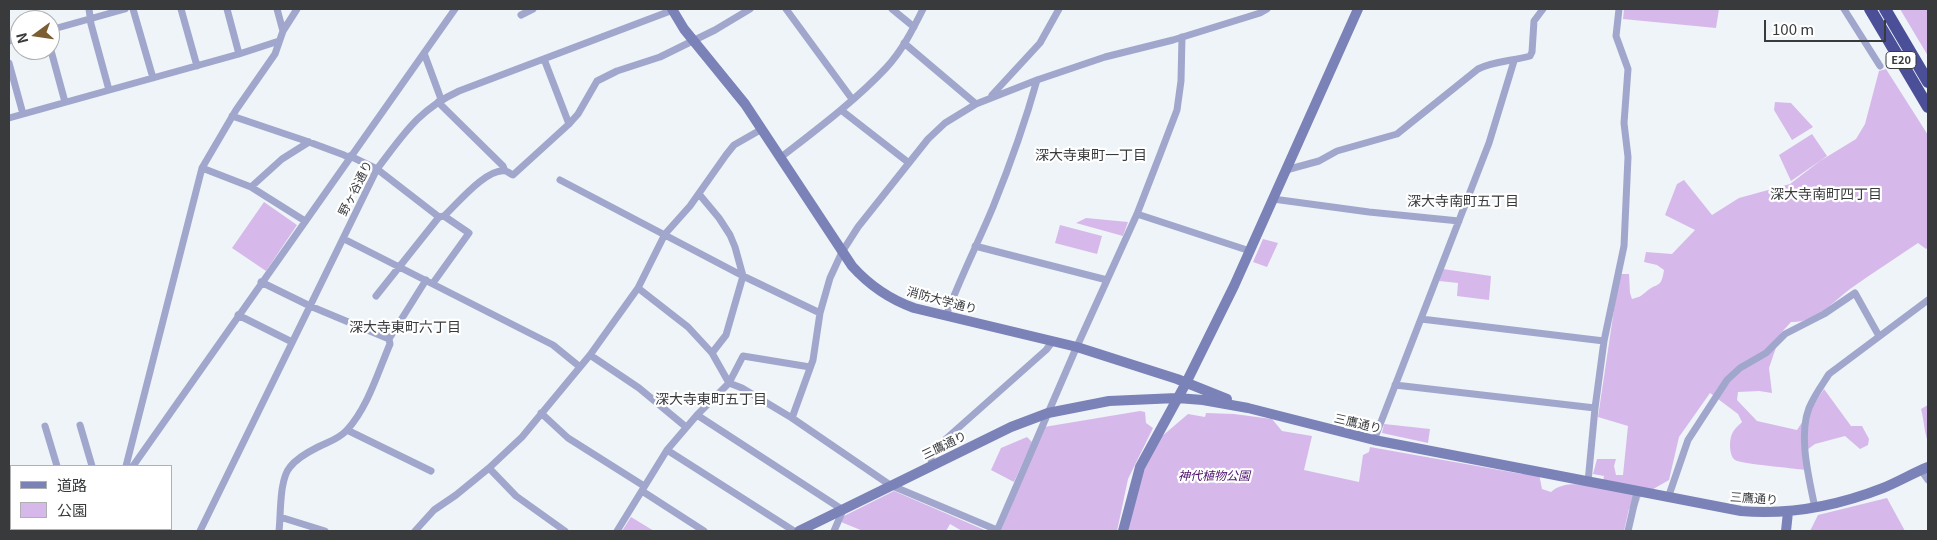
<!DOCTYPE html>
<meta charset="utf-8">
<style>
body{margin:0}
#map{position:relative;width:1937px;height:540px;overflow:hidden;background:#eff4f8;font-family:Georgia,"Noto Sans JP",serif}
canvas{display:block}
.frame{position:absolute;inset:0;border:10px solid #383a3c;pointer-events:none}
.legend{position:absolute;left:10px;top:465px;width:162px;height:65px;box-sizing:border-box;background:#fff;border:1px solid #afb0b1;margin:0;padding:6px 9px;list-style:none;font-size:15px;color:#383a3c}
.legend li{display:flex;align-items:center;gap:10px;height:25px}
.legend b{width:25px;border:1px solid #afb0b1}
.north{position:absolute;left:10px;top:10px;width:50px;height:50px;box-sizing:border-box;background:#fff;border:1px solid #afb0b1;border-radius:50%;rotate:256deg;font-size:14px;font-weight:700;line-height:20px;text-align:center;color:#383a3c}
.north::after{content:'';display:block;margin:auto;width:18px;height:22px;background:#7d5e33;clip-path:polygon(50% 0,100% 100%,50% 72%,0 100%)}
.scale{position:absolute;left:1764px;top:20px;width:122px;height:22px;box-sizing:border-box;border:2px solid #383a3c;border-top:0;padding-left:6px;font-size:15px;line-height:18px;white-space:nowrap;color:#383a3c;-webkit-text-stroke:4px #fff;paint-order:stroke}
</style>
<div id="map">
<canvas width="1937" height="540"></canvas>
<div class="frame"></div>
<ul class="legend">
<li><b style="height:6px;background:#7b82b7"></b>道路</li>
<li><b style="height:14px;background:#d6b9ea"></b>公園</li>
</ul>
<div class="north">N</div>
<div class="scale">100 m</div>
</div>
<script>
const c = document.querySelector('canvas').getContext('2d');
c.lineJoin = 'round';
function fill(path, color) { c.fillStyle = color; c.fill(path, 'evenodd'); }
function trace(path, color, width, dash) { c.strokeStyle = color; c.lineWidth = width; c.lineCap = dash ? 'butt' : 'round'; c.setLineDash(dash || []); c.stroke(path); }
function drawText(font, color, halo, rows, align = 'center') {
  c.font = font + ' Georgia,"Noto Sans JP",serif'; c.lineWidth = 4.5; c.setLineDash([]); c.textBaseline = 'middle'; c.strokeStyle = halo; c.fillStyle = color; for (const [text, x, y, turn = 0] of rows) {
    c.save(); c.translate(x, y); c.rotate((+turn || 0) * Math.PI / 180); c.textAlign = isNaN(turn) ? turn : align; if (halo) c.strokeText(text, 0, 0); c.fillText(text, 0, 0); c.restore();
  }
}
const green = new Path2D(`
 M1624,9h95l-3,19 -93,-9z
 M1900,9h28v47z
 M1886,69l42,66v112l-2,2 -8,-6c-22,15 -46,30 -68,46 -17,13 -35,34 -59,33l-10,11 -12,35 3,25 -13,-2 -21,1 -1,8 20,21 40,9 27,-41 27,37h11l7,13 -1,6 -8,4 -15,-13 -30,8 -11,8 1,18c-12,-2 -64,-6 -70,-10 -6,-4 -6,-20 -3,-26 2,-5 7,-9 10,-12l-4,-8 -28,-21 -31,44 -10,43 -28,16 -4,11 -8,2 -5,22h-497l18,-65 16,-29 27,-23 17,3 1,-4 28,1 38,5 10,12 30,5 -8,34 55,12 4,-27 6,-3 1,-5 152,27 5,-2 12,2 3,15 9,3c12,-12 36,-7 51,-5l2,-11 -11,-2 4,-15h19l-2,7 2,9h7l5,-49 -30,-9 18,-121 5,-22h8l1,19 2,6c8,-2 9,-3 15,-8 11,-9 14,-2 17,-21l-7,-5 -13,-3 2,-10 26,2 23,-24 -30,-15 12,-31 7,-4 28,35 27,-17 51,-14 30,-23 36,-22 9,-15 14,-53z
 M1775,102l16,1 22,24 -21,13 -18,-30z
 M1812,134l15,22 -36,25 -12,-26z
 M264,202l33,23 -31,46 -34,-23z
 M1086,218l42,4 -5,14 -47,-13z
 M1060,225l42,11 -5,18 -42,-11z
 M1263,239l15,4 -11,24 -14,-5z
 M1443,269l48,7 -2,24 -32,-4 1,-13 -19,-2z
 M1928,405v37c-4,-11 -4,-22 -7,-33z
 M1140,411l5,1 1,11 7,5 -25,51 -11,52h-116l43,-104z
 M1384,424l46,5 -2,14 -46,-10z
 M1027,437l5,5 -18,40 -23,-12 10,-22z
 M894,491l93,40h-25l-12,-7 -4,7h-83l-22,-9 3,-6z
 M1887,498l18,33h-95l8,-16z
 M631,517l23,14h-32z`);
const street = new Path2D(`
 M89,9l2,15 18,66
 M133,9l20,69
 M181,9l16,57
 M227,9l12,45
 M277,9l6,22
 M786,9l66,90
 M892,9l22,18
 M1844,9l36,57
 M521,15l12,-6
 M50,30l75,-21
 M9,41l11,-3
 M904,43l72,61
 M50,47l15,55
 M424,53l17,46
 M544,59l25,65
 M9,63l14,51
 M992,95l48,-52 19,-34
 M438,102l65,64 2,5
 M841,110l68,53
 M232,116l77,26 35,13 5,3
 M9,118l230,-64 40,-13
 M350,156l27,13 62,48
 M780,158c36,-28 75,-57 106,-90 16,-17 27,-39 37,-59
 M202,168l49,19 54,34
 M1286,170l33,-9 18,-10 60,-17 81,-65c16,-8 35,-8 52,-13l2,-4 2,-31 9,-12
 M560,180l183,96 77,37
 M251,187l31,-28 27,-17
 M699,194l20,24 11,17 5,12 8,29 -17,59 -14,18
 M1273,199l96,13 90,9
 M1137,214l113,37
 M344,239l209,106 27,22
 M975,246l132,34
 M261,282l49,24 79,33
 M433,283l36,-50 -25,-17
 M638,288l50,39 24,26 17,30 13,5 50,30 98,67 107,45
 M376,296l63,-79 5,-1c13,-12 43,-49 62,-45 1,0 6,4 7,4l56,-51 9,-10 19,-33 20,-10 43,-14 55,-27 35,-21
 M238,315l54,27
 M946,316c14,-38 32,-73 47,-109 17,-42 32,-84 44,-127
 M1421,319l183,22
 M590,355l49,33 47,39
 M1395,385l200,23
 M541,413l27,25 76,48
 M697,415l146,95 -9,21
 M792,418l21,-58 7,-47 10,-35 12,-26 16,-25 70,-88 17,-16 31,-19 61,-24 68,-23 68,-17 87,-27 7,-4
 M80,425l12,41
 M45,426l12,40
 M347,430l84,41
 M1374,440l115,-297 25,-82
 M667,450l127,81
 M932,465l-2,-12 116,-103 7,-9
 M126,466l76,-298 34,-58 39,-56 8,-23 14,-22
 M133,466l322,-457
 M489,468l27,28 49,35
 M1921,470l7,10
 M1588,482l7,-74 9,-67 20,-95 4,-89 -4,-34 4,-54 -12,-33 3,-27
 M642,491l62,40
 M1668,498l20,-58 39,-60 13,-12 26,-15 19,-19 39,-20 31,-21 24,43
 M1815,508c-6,-30 -17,-72 -6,-100 5,-12 13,-23 20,-34l99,-74
 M280,517l45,14
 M74,529l1,2
 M156,529l5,2
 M85,531l2,-2
 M147,531l1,-2
 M200,531l177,-362c27,-35 41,-59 82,-78l214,-81
 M279,531c2,-17 0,-51 11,-64 7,-9 18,-15 28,-20 10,-5 21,-8 29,-17 21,-23 31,-58 43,-86l-1,-5 37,-59
 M415,531l19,-21 22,-15 33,-27 33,-31 68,-82 48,-67 27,-54 25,-28 36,-51 8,-10 28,-16
 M617,531l50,-81 30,-35 32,-32 14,-27 67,11
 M997,531l77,-178 63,-139 24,-62 16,-42 4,-29 1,-44
 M1628,531l9,-39`);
const secondary = new Path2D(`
 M672,9l12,20 61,75 107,162c17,19 37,33 62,42l163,39 100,32 50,20
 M799,531l212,-104 37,-14 61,-12 68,-3 26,2 45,8 126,32 367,71c48,4 96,-5 142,-23 15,-6 30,-15 45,-21
 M1123,531l17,-64 46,-84 48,-97 124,-277
 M1786,531l2,-19`);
const highway = new Path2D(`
 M1870,9l58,98
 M1885,9l43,73`);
const shields = [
 [1901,60,30]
];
const shieldNames = [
 ["E20",1901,60]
];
const streetNames = [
 ["野ヶ谷通り",355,188,-63],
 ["消防大学通り",942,300,15],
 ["三鷹通り",1358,423,13],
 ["三鷹通り",944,445,-26],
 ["三鷹通り",1754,498,4]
];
const parkNames = [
 ["神代植物公園",1214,475]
];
const neighbourhoodNames = [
 ["深大寺東町一丁目",1091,155],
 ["深大寺南町四丁目",1826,194],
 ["深大寺南町五丁目",1463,201],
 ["深大寺東町六丁目",405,327],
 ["深大寺東町五丁目",711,399]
];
fill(green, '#d6b9ea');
trace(street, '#a1a7cc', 7);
trace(secondary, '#7b82b7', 10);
trace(highway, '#4a4f98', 12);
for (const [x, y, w] of shields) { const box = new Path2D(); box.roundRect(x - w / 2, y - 8.5, w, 17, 4); c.fillStyle = '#fff'; c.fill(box); trace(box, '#383a3c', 1); }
drawText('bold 11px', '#383a3c', null, shieldNames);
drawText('12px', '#383a3c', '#fff', streetNames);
drawText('italic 12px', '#4e116c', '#fff', parkNames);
drawText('14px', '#383a3c', '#fff', neighbourhoodNames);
</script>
